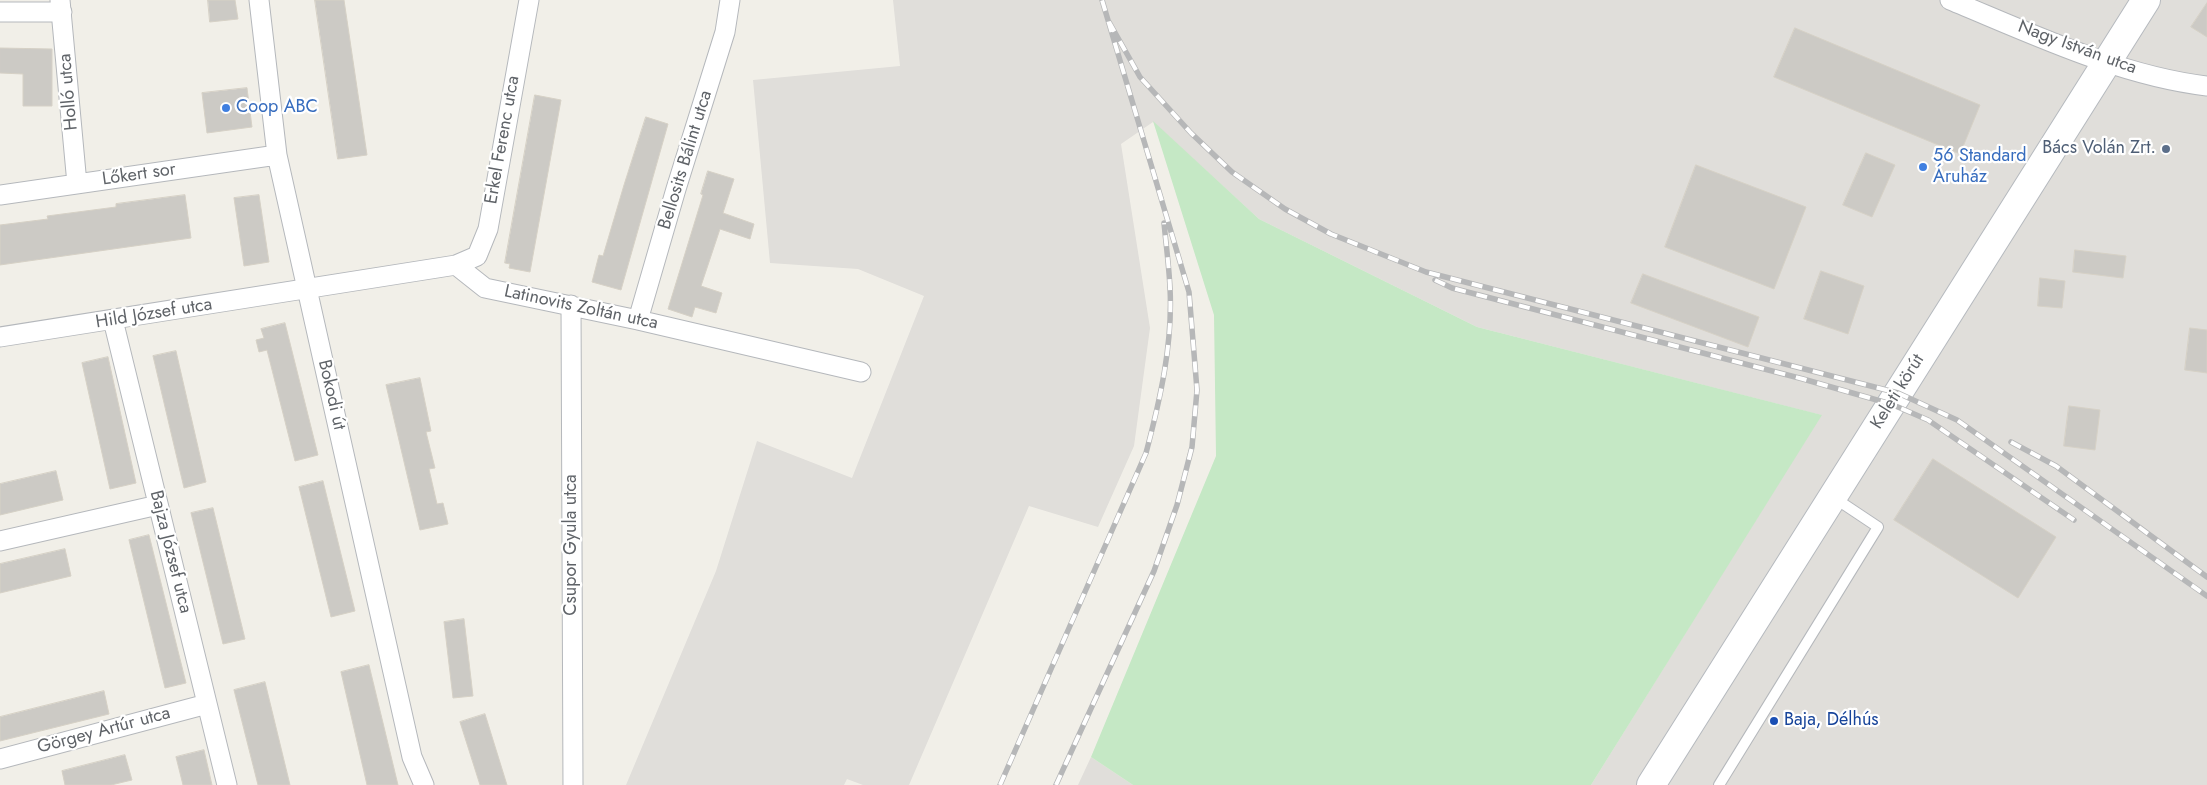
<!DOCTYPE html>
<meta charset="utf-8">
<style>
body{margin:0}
canvas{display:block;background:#f1efe8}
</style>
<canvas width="2207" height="785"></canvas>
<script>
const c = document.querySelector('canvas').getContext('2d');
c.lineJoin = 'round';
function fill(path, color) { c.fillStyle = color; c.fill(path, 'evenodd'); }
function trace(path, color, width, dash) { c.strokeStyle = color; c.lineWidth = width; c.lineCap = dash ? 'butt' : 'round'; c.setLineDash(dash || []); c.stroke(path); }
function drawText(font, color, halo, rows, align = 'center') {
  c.font = font + ' Jost,sans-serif'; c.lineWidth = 4.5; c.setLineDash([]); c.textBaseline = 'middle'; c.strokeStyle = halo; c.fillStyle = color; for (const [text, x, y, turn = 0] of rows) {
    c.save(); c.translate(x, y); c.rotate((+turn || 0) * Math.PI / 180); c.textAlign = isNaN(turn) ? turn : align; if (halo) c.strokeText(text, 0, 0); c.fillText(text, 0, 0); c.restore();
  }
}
const industrial = new Path2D(`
 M893,0h1314v785h-616l230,-370 -344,-88 -218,-108 -106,-97 -32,22 29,184 -16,118 -36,81 -69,-21 -120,279h-46l-16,-6 -3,6h-218l90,-214 41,-130 95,37 72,-182 -66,-27 -88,-6 -17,-183 147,-14z
 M1091,757l42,28h-55z`);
const green = new Path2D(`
 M1153,121l106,98 218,108 345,88 -231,370h-458l-42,-28 125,-301 -2,-141z`);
const building = new Path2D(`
 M208,0h27l3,19 -28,3z
 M315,0h29l23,155 -29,4z
 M2207,3v34l-16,-10z
 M1795,28l185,77 -20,49 -186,-77z
 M0,48l52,1v57h-29v-32l-23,-1z
 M247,88l5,39 -45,6 -5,-40z
 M535,95l26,5 -31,172 -21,-4 1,-4 -5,-1z
 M646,117l22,7 -47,166 -29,-8 7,-27 4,1 21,-71z
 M1866,153l29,12 -23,52 -29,-12z
 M1696,165l110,42 -32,82 -109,-42z
 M708,171l26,8 -11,34 31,11 -4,15 -30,-10 -19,57 21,7 -6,20 -21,-6 -3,10 -24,-8 35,-114 -2,-1z
 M185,195l6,43 -191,27v-40l48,-6 -1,-3 69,-9v-3z
 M259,195l10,67 -25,4 -10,-68z
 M2075,250l51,6 -3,22 -50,-6z
 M1821,271l43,15 -16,48 -44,-15z
 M1643,274l116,43 -11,30 -117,-44z
 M2040,278l25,3 -3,27 -24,-2z
 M285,323l33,132 -23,6 -28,-111 -8,2 -3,-12 8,-2 -3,-9z
 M2190,328l17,2v43l-22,-3z
 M176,351l30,131 -22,6 -31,-132z
 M108,357l28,126 -26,6 -28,-126z
 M420,378l11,53 -5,1 9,36 -6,1 8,35 6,-1 5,21 -28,6 -34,-145z
 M2069,406l31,4 -5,40 -31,-4z
 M1933,459l123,78 -38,61 -124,-78z
 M56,471l7,29 -63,15v-31z
 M323,481l32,130 -24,6 -32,-130z
 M213,508l32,131 -22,5 -32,-131z
 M149,535l37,148 -21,5 -36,-148z
 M65,549l6,27 -71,17v-29z
 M464,619l9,77 -20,2 -9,-76z
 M369,665l29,120h-31l-26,-113z
 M265,682l25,103h-32l-24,-95z
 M104,691l5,23 -109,27v-24z
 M485,714l22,71h-27l-20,-63z
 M204,750l8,35h-29l-7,-28z
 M125,755l7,25 -21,5h-46l-3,-14z`);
const lane = new Path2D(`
 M1719,785l159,-258 -45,-30`);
const street = new Path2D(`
 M60,0l17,184
 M259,0l18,155 135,602 12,28
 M1950,0c80,33 170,76 257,86
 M0,12h62
 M0,195l277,-40
 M456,265l21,-9 11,-27 41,-229
 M571,305l2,480
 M113,320l114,465
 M638,320l38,-131 49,-157 5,-32
 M0,337l456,-72 29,23 153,32 223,52
 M0,541l158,-36
 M0,759l207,-55`);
const secondary = new Path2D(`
 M1651,785l495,-785`);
const rail = new Path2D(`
 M1109,22l31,55 51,56 41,39 53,37 46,25 95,38 472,121 59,27 250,176
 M1435,280l17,8 351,91 88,25 37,16 146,100
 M2011,442l45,24 151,111
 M1000,785l146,-332c14,-53 27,-109 24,-165 -1,-22 -4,-44 -6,-65
 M1056,785l98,-214 23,-66 15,-58 5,-57 -8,-98 -87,-292`);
const markers = [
 [226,108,5,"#3f7fe0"],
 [2166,149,5,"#5c6f8a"],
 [1923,167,5,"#3f7fe0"],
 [1774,721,5,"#1a4fb4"]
];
const streetNames = [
 ["Nagy István utca",2077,48,20],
 ["Holló utca",69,92,-95],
 ["Erkel Ferenc utca",503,140,-80],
 ["Bellosits Bálint utca",686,160,-73],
 ["Lőkert sor",139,175,-8],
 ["Latinovits Zoltán utca",581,308,12],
 ["Hild József utca",154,314,-9],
 ["Keleti körút",1898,392,-58],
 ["Bokodi út",331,395,77],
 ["Csupor Gyula utca",572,545,-90],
 ["Bajza József utca",170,552,76],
 ["Görgey Artúr utca",104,731,-15]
];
const shopNames = [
 ["Coop ABC",236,108],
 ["56 Standard",1933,157],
 ["Áruház",1933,178]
];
const serviceNames = [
 ["Bács Volán Zrt.",2156,149]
];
const transitNames = [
 ["Baja, Délhús",1784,721]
];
fill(industrial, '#e0deda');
fill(green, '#c5e8c5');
fill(building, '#cccac5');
trace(building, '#d6d1c6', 1);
trace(lane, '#b5b8bc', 12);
trace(street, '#b5b8bc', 21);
trace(secondary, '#b6babf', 30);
trace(lane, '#fff', 10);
trace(street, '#fff', 19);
trace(secondary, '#fff', 28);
trace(rail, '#b6b7b8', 5.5);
trace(rail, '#fff', 4, [11]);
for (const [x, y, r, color] of markers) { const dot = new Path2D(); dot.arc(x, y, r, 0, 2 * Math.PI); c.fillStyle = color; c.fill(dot); trace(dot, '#fff', 2); }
drawText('18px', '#5f6368', '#fff', streetNames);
drawText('18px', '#366cbe', '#fff', shopNames, 'left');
drawText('18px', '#4e5e75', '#fff', serviceNames, 'right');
drawText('18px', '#164399', '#fff', transitNames, 'left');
</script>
